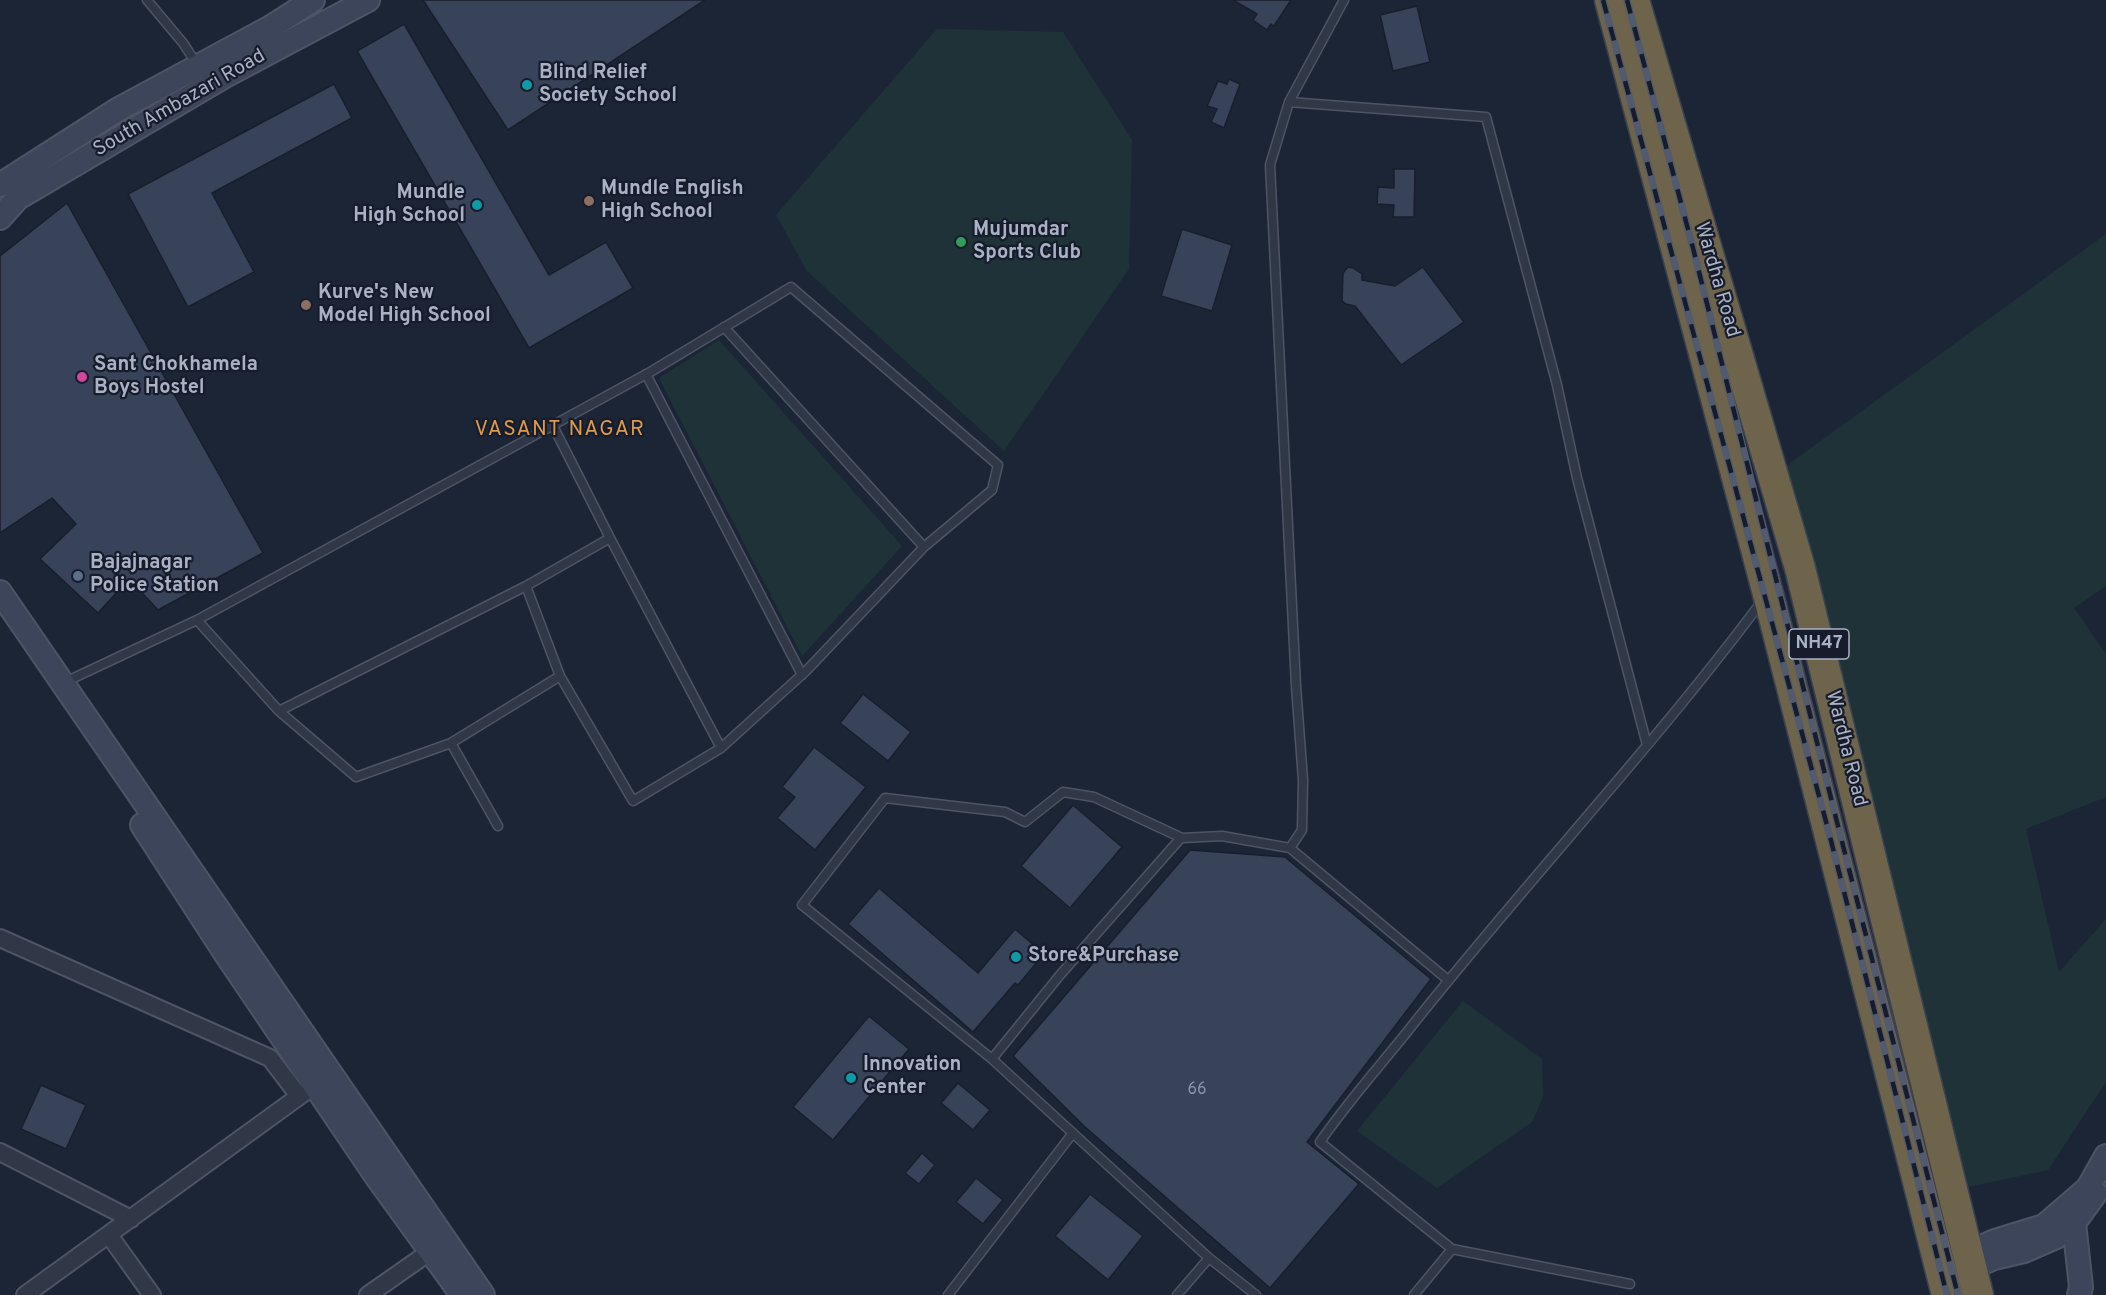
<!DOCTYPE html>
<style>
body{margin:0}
canvas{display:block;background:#1c2536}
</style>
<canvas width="2106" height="1295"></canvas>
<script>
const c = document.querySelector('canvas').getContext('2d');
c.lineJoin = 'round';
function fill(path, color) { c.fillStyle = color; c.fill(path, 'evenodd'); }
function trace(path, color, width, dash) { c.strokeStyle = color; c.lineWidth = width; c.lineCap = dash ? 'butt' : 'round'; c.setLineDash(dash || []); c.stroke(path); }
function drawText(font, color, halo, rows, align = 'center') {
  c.font = font + ' Overpass,sans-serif'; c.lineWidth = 4.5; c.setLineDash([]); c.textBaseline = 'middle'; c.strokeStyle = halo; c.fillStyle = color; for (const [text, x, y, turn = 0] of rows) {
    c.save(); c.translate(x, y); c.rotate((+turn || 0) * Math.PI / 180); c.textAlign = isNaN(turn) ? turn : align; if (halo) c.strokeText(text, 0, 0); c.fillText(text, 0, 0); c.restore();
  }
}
const green = new Path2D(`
 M937,29l126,3 69,108 -3,129 -125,182 -197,-180 -31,-56z
 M2106,234v352l-32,22 32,46v143l-80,32 33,143 47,-53v163l-58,88 -84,18 -178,-722z
 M719,340l183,206 -100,110 -143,-278z
 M1463,1001l79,58 1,38 -11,25 -95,66 -80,-57z`);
const building = new Path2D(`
 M423,0h282l-197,130z
 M1233,0h58l-17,26 -3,-2 -4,6 -14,-10 4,-6z
 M1417,6l13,56 -37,9 -13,-56z
 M404,24l145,251 57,-33 27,46 -104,60 -172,-297z
 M1229,79l11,5 -16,44 -13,-6 6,-13 -10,-3 11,-25 9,3z
 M334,84l18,34 -140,75 42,79 -66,35 -60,-113z
 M1394,169h21l-1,48h-21l1,-12 -17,-1 1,-17 16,1z
 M67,203l196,350 -105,57 -29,-31 -31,34 -58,-54 36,-35 -24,-26 -52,35v-277z
 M1182,229l50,16 -20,66 -51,-15z
 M1348,267l5,1 9,6v6l33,6 28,-19 41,55 -63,43 -46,-59 -9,-2 -4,-3 1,-28z
 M863,694l48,38 -23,29 -48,-38z
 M814,747l52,40 -51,63 -38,-32 18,-21 -13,-10z
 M1073,805l49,42 -52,61 -49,-42z
 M1190,850l95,7 146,122 -124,163 52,42 -89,104 -185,-161 -72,-71z
 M879,888l99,85 37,-44 29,25 -26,31 -3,-2 -42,49 -125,-108z
 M869,1016l40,33 -76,91 -40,-33z
 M958,1083l32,27 -17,20 -32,-27z
 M41,1085l45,20 -20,44 -45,-20z
 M922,1153l13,12 -16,19 -14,-11z
 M976,1178l27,22 -20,24 -27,-22z
 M1090,1194l53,42 -35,44 -53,-44z`);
const lane = new Path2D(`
 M147,0l36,43 15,23
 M1289,102l55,-102
 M724,327l200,220
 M646,374l156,301
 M552,424l58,114
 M526,586l84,-48 111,210
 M197,620l455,-249 139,-84 207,178 -6,25 -68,57 -118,124 -85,77 -88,53 -73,-125 -109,67
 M63,683l134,-63 82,91 77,66 95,-34 47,83
 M279,711l247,-125 34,90
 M1290,848l158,132
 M992,1059l-190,-154 83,-107 120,14 20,10 38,-30 31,5 88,41
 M1452,1249l178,35
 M948,1295l125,-162
 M1177,1295l32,-37
 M1256,1295l-47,-37 -217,-199 68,-84 119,-135 3,-2 40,-2 68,12 12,-18 1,-50 -7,-94 -26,-521 19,-63 197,15 71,268 20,93 70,267
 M1414,1295l38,-46 -132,-107c26,-38 58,-74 87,-110 115,-146 244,-282 355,-431`);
const street = new Path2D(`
 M0,938l270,120 29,38
 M0,1152l131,67
 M109,1235l43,60
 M25,1295l298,-216
 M368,1295l70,-49`);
const secondary = new Path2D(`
 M0,185l117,-75 154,-83 42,-27
 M0,218l18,-20 207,-122 143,-76
 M0,592l483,703
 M142,825l85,131 151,223 84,116
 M2074,1223l7,64 -2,8
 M1955,1258l40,-17 49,-15 44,-38 18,-32
 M1972,1268l22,-10 30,-7 32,-14 18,-14 22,-30`);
const highway = new Path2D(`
 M1610,0l158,594 179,701
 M1634,0l166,568 178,727`);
const rail = new Path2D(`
 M1603,0l225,829 119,466
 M1627,0l66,248 145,578 120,469`);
const markers = [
 [527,85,6,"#0f9aa8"],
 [589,201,6,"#8d6e63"],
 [477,205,6,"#0f9aa8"],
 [961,242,6,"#2e9e5b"],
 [306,305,6,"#8d6e63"],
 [82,377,6,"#d1479c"],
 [78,576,6,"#5c6f8a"],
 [1016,957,6,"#0f9aa8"],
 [851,1078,6,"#0f9aa8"]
];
const numberNames = [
 ["66",1197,1091]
];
const shields = [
 [1819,644,60]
];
const shieldNames = [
 ["NH47",1819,644]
];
const poiNames = [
 ["Blind Relief",539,74],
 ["Society School",539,97],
 ["Mundle English",601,190],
 ["High School",601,213],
 ["Mundle",465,194,"right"],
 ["High School",465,217,"right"],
 ["Mujumdar",973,231],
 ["Sports Club",973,254],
 ["Kurve's New",318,294],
 ["Model High School",318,317],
 ["Sant Chokhamela",94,366],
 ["Boys Hostel",94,389],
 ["Bajajnagar",90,564],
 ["Police Station",90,587],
 ["Store&Purchase",1028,957],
 ["Innovation",863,1066],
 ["Center",863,1089]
];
const streetNames = [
 ["South Ambazari Road",180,104,-30],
 ["Wardha Road",1716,280,74],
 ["Wardha Road",1845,749,76]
];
const neighbourhoodNames = [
 ["VASANT NAGAR",560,431]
];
fill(green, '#1e3237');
fill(building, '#384258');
trace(building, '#181e2d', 1.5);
trace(lane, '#4d5465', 11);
trace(street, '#4d5465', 20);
trace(secondary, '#4d5465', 26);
trace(highway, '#3b4151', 33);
trace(lane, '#303747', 8);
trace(street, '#303747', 16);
trace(secondary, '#3d455a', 22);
trace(highway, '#6e644c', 30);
trace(rail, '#515a6f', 7);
trace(rail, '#161c2b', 4.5, [14]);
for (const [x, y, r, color] of markers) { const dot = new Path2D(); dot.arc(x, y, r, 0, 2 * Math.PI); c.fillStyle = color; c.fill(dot); trace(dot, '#161c2b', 2); }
drawText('16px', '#8d95aa', null, numberNames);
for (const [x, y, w] of shields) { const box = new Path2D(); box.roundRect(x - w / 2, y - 15, w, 30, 4.5); c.fillStyle = '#161c2b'; c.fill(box); trace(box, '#a9b1c5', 1.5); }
drawText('bold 18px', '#a9b1c5', null, shieldNames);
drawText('bold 20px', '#a9b1c5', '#161c2b', poiNames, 'left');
drawText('20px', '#a9b1c5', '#161c2b', streetNames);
c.letterSpacing = '1.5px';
drawText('21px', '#dd9a4c', '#161c2b', neighbourhoodNames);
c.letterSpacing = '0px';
</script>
